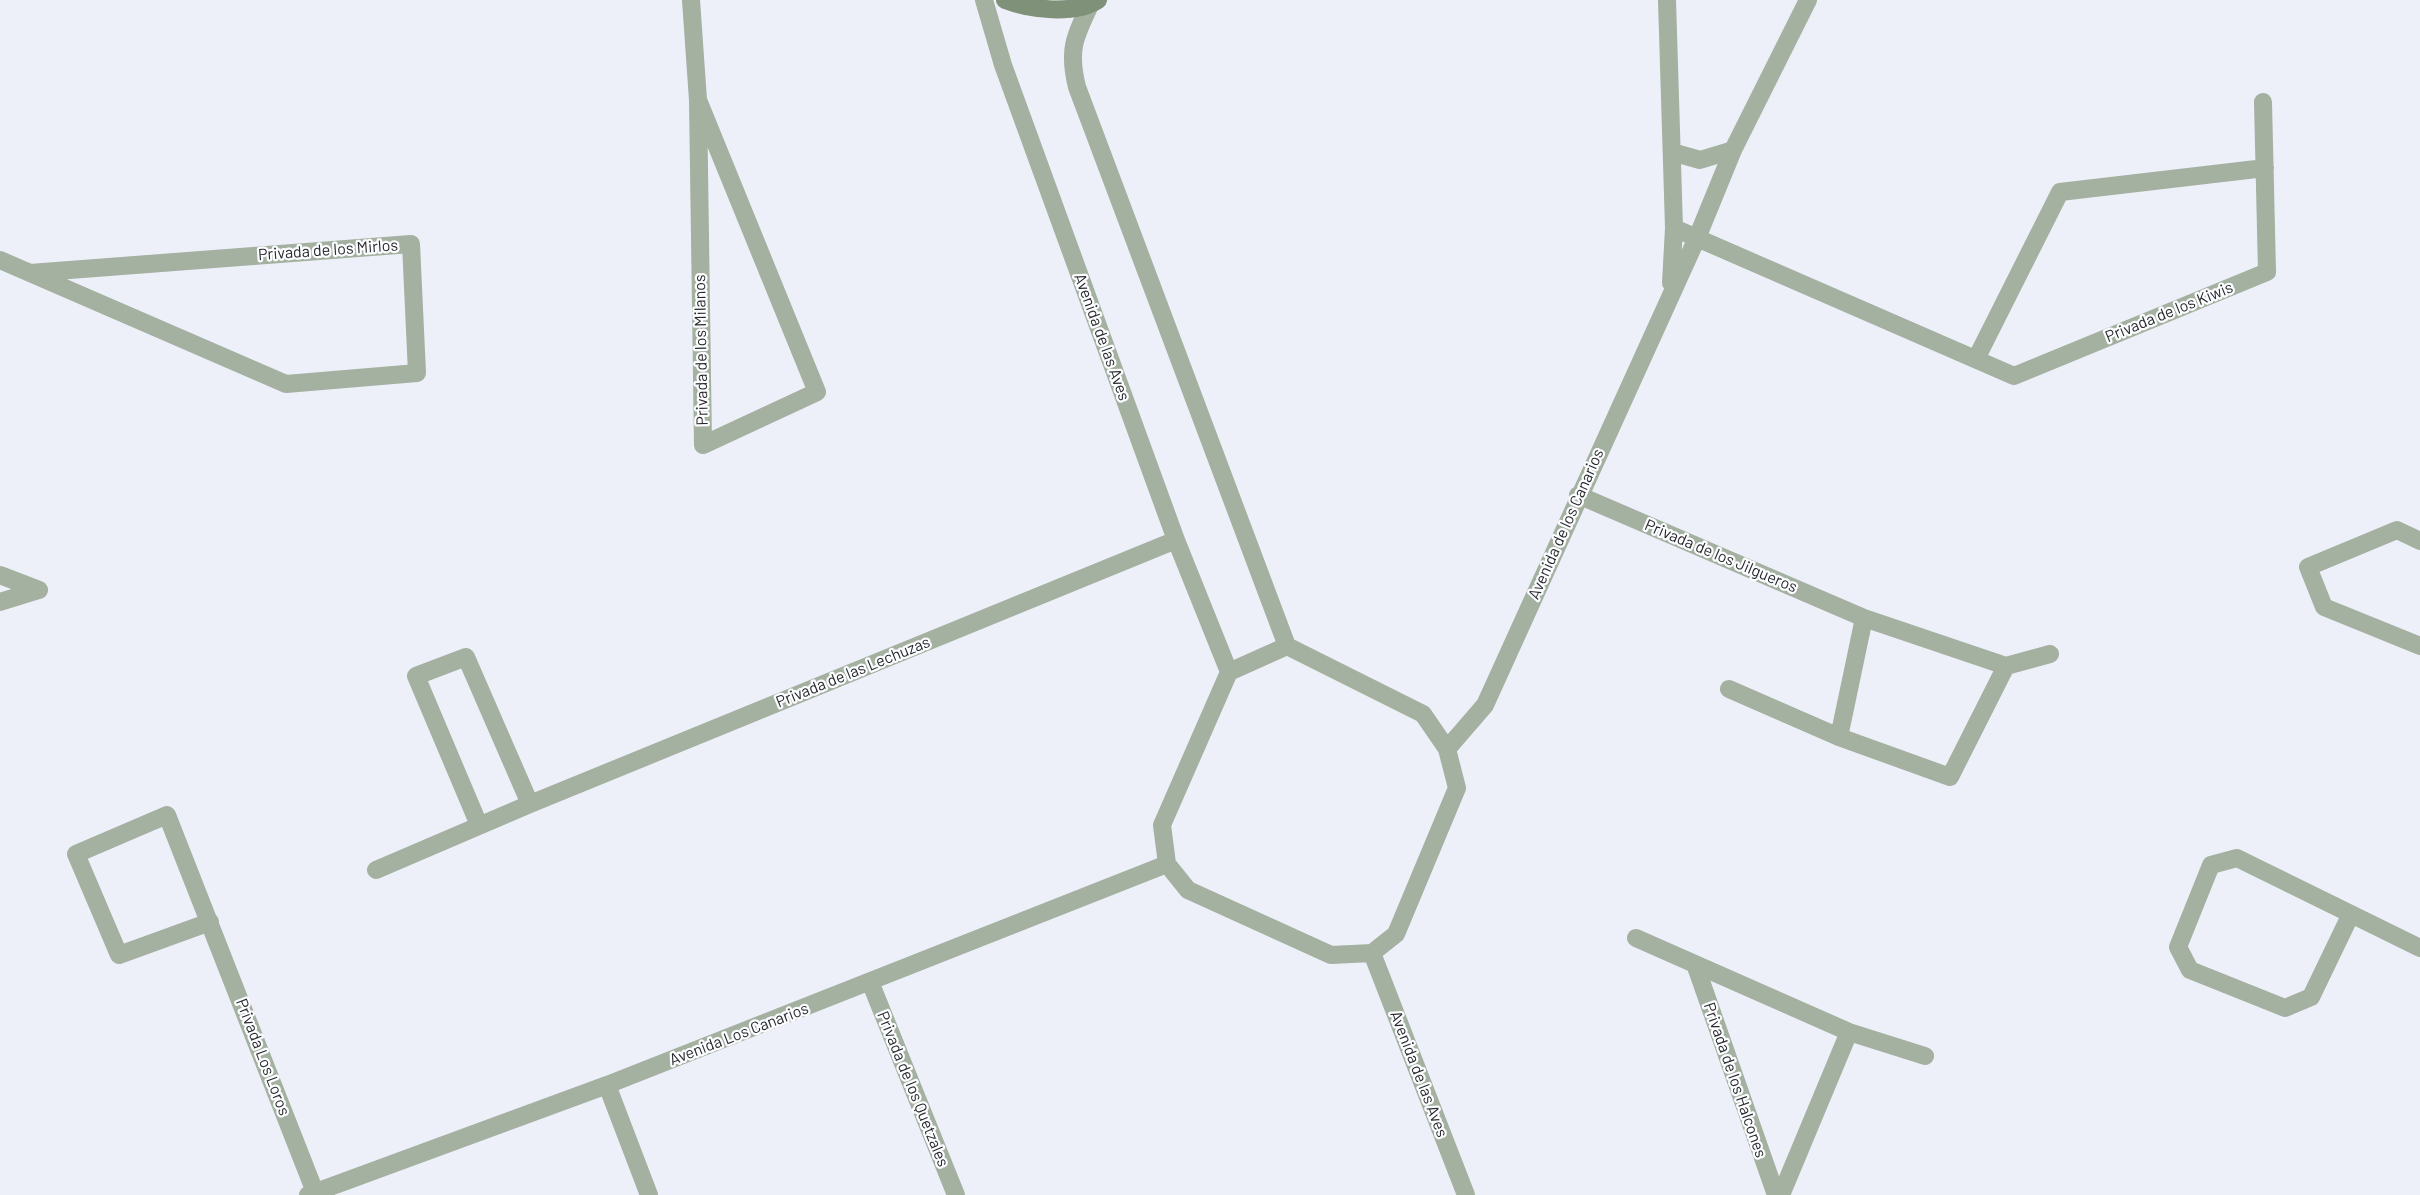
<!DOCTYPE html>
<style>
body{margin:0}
canvas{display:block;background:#edeff9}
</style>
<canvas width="2420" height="1195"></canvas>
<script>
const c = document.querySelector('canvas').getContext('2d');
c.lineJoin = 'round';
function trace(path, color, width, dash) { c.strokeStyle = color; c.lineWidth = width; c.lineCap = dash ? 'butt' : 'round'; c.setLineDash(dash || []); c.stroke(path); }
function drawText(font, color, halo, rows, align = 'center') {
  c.font = font + ' Barlow,sans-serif'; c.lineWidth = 4.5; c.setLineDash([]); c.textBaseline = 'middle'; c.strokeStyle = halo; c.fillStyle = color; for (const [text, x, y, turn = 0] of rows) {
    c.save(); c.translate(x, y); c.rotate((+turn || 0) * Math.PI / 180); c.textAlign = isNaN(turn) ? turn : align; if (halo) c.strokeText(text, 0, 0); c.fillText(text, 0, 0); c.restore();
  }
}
const street = new Path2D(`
 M691,0l7,100 5,345 114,-53 -119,-292
 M984,0l19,65 173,475 53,132
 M1667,0l7,228 -3,55
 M1090,5c-16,33 -22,46 -13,82l210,559
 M1672,152l28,8 33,-10
 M1674,228l340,148 253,-104 -4,-170
 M0,260l286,124 131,-11 -6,-129 -381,29
 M1976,359l84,-167 205,-24
 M1578,495l286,123 142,48 44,-12
 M2420,541l-23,-11 -89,37 16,40 96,39
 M0,575l39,15
 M0,602l39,-12
 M1287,646l136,68 24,35 10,39 -61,146 -24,19 -41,2 -143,-65 -21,-26 -5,-39 67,-153z
 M1729,689l110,48 111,40 56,-111
 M1839,737l25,-119
 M1447,749l38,-44 212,-467 36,-88 75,-150
 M479,825l-63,-149 50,-19 64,147
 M376,870l154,-66 646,-264
 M2350,916l-39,81 -26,11 -95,-38 -12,-23 33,-82 26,-7 183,90
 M210,922l-91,33 -43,-101 91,-39 148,377
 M1636,938l213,94 76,24
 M1372,953l94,242
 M1695,964l81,231
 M871,984l85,211
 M607,1085l42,110
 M308,1195l299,-110 560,-221
 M1781,1195l68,-163`);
const secondary = new Path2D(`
 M1005,0c25,10 70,15 93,0`);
const streetNames = [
 ["Privada de los Mirlos",328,250,-4],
 ["Privada de los Kiwis",2169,312,-22],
 ["Avenida de las Aves",1102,337,70],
 ["Privada de los Milanos",701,350,-91],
 ["Avenida de los Canarios",1566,524,-66],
 ["Privada de los Jilgueros",1721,556,23],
 ["Privada de las Lechuzas",853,672,-22],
 ["Avenida Los Canarios",739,1034,-21],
 ["Privada Los Loros",263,1057,69],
 ["Avenida de las Aves",1419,1074,69],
 ["Privada de los Halcones",1735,1080,71],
 ["Privada de los Quetzales",913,1089,68]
];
trace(street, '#a4b0a0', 18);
trace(secondary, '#809179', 18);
drawText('16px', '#29292d', '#fcfdff', streetNames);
</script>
